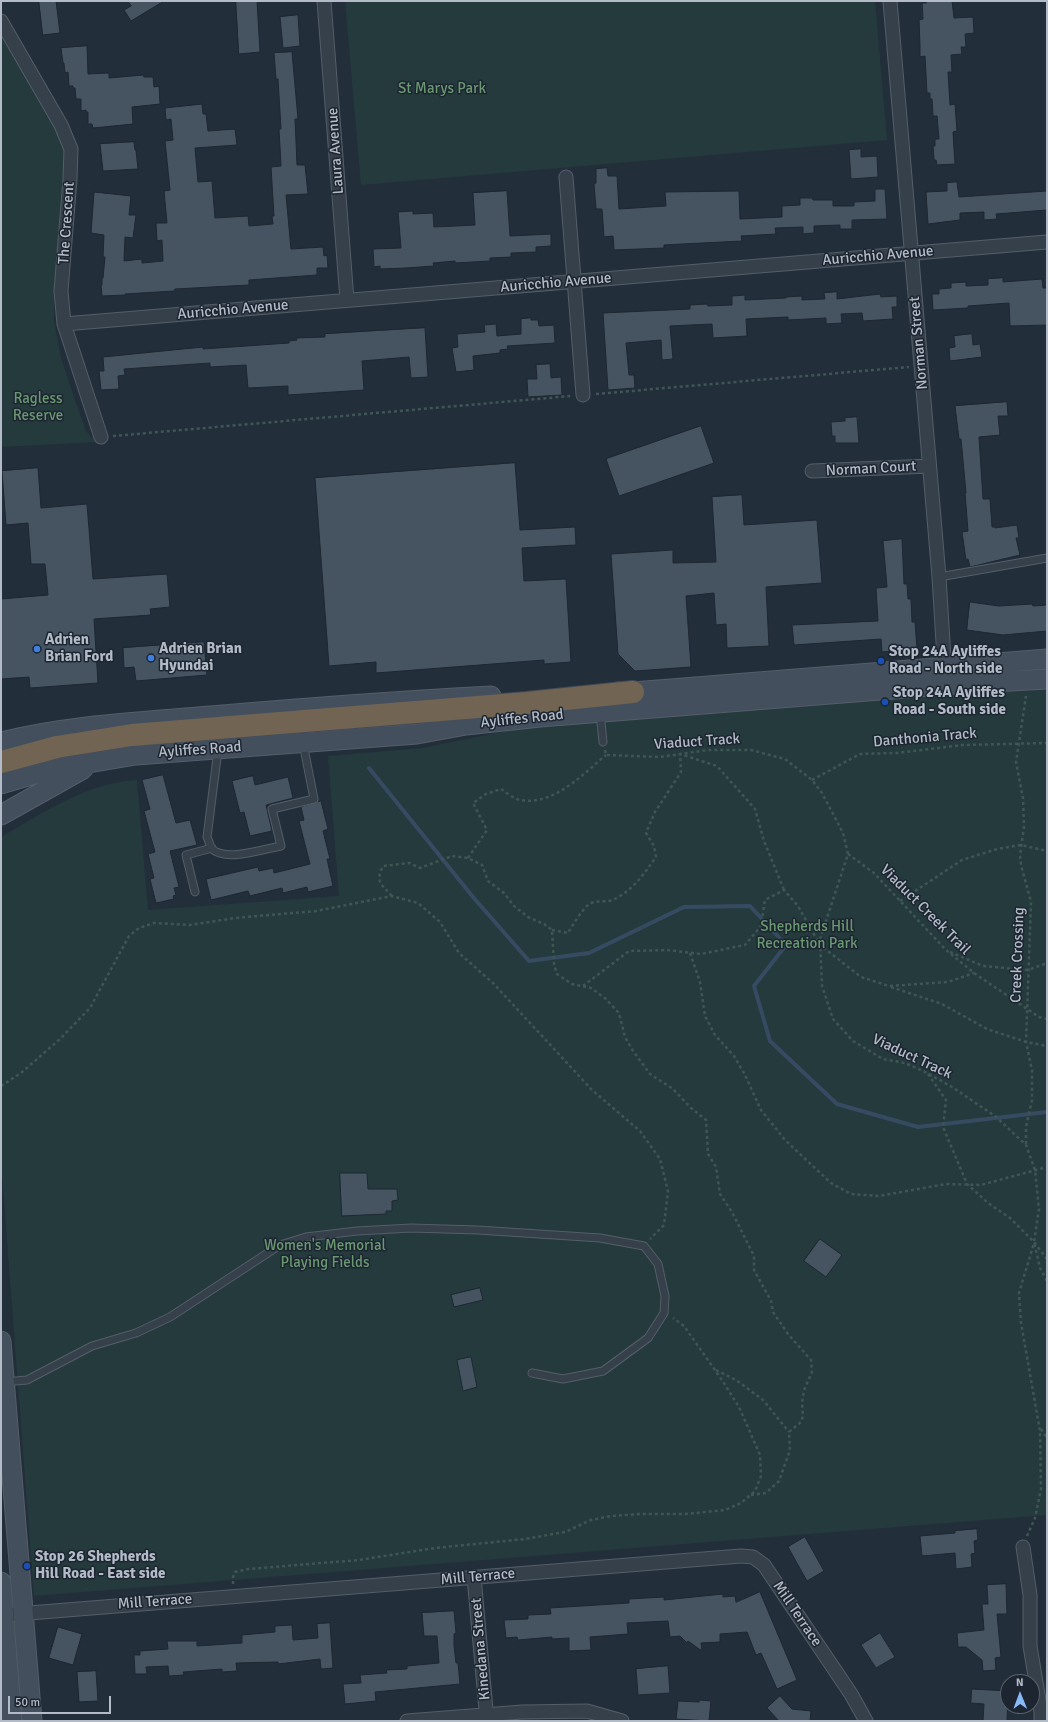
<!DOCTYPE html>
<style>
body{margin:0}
#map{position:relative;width:1048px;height:1722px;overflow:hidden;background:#232e3b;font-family:Signika,sans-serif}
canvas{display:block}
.frame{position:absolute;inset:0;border:2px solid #b2bbc7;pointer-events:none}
.north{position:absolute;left:1000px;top:1674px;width:40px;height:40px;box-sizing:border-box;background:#1c2530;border:1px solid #58616c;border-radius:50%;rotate:359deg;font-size:11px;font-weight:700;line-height:16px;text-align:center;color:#b2bbc7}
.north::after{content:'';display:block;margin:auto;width:14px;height:18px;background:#87b8f7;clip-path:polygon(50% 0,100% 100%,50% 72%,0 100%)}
.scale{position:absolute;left:8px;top:1696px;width:103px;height:18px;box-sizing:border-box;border:2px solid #b2bbc7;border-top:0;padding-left:5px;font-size:12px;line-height:14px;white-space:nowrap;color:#b2bbc7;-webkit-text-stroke:3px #1c2530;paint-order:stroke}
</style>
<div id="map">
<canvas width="1048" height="1722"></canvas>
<div class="frame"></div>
<div class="north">N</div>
<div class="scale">50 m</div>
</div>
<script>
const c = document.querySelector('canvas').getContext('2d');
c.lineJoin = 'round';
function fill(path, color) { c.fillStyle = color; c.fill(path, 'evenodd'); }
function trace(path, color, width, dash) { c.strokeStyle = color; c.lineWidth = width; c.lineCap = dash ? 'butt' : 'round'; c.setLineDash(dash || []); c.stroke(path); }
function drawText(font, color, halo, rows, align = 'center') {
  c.font = font + ' Signika,sans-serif'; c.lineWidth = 3; c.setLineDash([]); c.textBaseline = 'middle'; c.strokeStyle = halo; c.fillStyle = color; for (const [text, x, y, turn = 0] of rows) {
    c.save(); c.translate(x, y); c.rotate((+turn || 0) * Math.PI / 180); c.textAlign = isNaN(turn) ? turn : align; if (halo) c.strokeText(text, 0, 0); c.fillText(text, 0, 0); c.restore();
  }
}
const green = new Path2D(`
 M345,1h530l12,139 -526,45z
 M1,35l60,102 4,16 -11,136v32l7,37 15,45 10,28 10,11 -95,5z
 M1047,679v836l-1013,81 -33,-435v-324c44,-25 85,-54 136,-57l11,130 191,-14 -11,-140 94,-8 178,-36z`);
const stream = new Path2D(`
 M369,768l104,129 56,64 60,-8 95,-46 66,-1 36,39 -32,41 16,55 67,63 81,23 129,-15`);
const building = new Path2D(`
 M39,1h17l4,32 -17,2z
 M128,1h36l-33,20 -7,-11 7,-4z
 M236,1h21l3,51 -21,2z
 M926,1h26l2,17 19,-1 1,16 -9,1 1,13h-5l1,7 -11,1 1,17h-4l2,33 5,-1 2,27 -4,1 2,32 -18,1 -1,-5h-2l-1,-14h2v-7h4l-2,-23h-4l-1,-17h-2v-6h-3l-2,-37 -5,1v-11l-1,-26 4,-1 -1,-16h4z
 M298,15l2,31 -17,2 -3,-31z
 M87,46l1,28 21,-1v5l34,-3 1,2h9l1,10 5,-1 1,18 -28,3 1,17 -40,4 -1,-4h-4v-12h-2v-2l-5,1v-12h-5l-1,-11h-2v-2h-4l-1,-14 -3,1 -1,-10h-1l-2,-15z
 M292,52l6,67h-3l2,46h8l3,29 -22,1 5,54 32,-2 1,9 3,-1 1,13h-11v7l-68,5v5l-74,4 -1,2 -49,3v1l-23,1 -1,-11h1v-7h1l2,-21h-2l1,-22 -13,-2 3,-41 37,4 -2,19h7l-3,23 -8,-1 -1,24 18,-2v4l21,-2 -1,-21 -5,1 -1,-18h11l-3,-32 6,-1 -5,-49 8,-1 -2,-21 -5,1 -1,-12 37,-4 1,10h3l2,17 27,-2 2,16 -42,3 3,34 14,-1 3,37 33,-2 1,10 24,-2 -1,-8h2l-3,-49 10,-1 -2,-37h2l-3,-50h-2l-2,-26z
 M134,142l1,8h1l2,19 -35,2 -3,-27z
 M861,149v8l16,-1 1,21 -27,2 -2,-29z
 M607,168l1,8h9l2,33 47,-3 -1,-14 74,-1 1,28 42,-2v-11l18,-1v-7h12l1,2h20v6h21v-4l21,-1v-12h10l2,30 -35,1v9h-12v-4l-26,1v7l-11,1v-7l-28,1 1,6 -35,2 1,5 -60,3 -18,1v3l-50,2 -1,-14 -9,1 -2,-28h-6l-2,-25 2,-1v-14z
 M957,182l2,15 88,-6v19l-51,4 1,5 -13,1v-8l-24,1v7l-32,4 -2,-32 21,-1v-8z
 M507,191l3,45 41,-2v12l-15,1v5l-25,1v4l-21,1v3l-35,2v-2l-22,2 1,3 -28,2 -26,1v-3l-6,1 -1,-18 28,-1 -3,-36 15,-1v3l20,-1 1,14 41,-2 -2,-32z
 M1003,278v4l39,-3 1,9h4v37l-37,1 -1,-23 -41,3v2l-35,2 -1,-16h7v-5l12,-1v-5l15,-1v4l22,-1v-6z
 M837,292v7l43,-5 1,3 16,-1v11h-5l1,12 -30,2 -1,-8 -21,1 1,9 -16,1v-6l-38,2v-3l-42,2 1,17 -34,2 -1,-14 -42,2 3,33 -11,1 -1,-20 -35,3 3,32h5l1,13 -27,2 -5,-77 87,-4v-4l17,-1 1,2 24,-1v-9l13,-1v5l41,-2v-1l16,-1v4l23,-1 -1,-6z
 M531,318v2h7l1,6 15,-1 1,18 -48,3 1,3 -8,1v3l-27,3 1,14 -18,2 -4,-24 6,-1 -1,-13 28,-2 -1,-7 12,-1 1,12 24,-2v-15z
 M425,328l3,49 -17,1 -2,-21 -47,4 2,29 -76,5v-9l-40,2 -2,-23 -36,2v-4l-86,6 1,6 -7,1 1,13 -18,1 -2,-19h5l-1,-14 100,-10v2l86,-6v-2l8,-1 -1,-2 29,-1v-3z
 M972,334l1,11 7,-1 2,13 -32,4 -1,-13 6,-1 -1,-11z
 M550,364l1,14 10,-1 1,18 -34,2 -1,-18h10l-1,-14z
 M1007,402l1,14h-10l2,19 -21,2 4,62h7l2,28h3v1l22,-3 2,13h-3l4,17 -50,12 -2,-8 -2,1 -4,-28 6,-1 -3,-38h1l-5,-54h-2l-4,-33z
 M857,417l2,26h-24v-7h-3l-1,-14 14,-1v-3z
 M701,426l13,37 -95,33 -13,-37z
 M515,463l5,67 55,-3 1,18 -54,3 2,33 42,-2 5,83 -27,2v-4l-168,13v-11l-47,4 -14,-188z
 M38,468l3,40 46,-4 6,75 74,-5 3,33 -20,2 1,6 -57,4 4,64 -68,5 -1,-11 -28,2v-80l47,-4 -3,-31h-14l-3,-41 -22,2 -4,-54z
 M742,495l2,30 73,-5 5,63 -56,4 3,59 -42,2 -1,-24 -10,1 -2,-32 -28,3 5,71 -56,4 -17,-17 -7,-100 62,-4v13l43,-1 -4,-65z
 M902,539l2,45h3l1,15h3l1,23h3l2,27 -35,3 -1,-13 -87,6 -2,-20 86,-4 -2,-33 11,-1 -4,-46z
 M970,602l29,4 33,-2 1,2 14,-1v26l-44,4 -36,-5z
 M204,642l3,33 -71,6 -2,-14 -10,1 -1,-20z
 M163,775l13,48 14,-3 7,25 -27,6 9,36 -5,1 2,7 -3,1 1,3 -18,4 -6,-24 4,-1 -6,-24 7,-2 -11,-41 6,-2 -8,-29z
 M253,776l2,9 33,-8 5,21 -27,7 6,26 -22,5 -6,-24 -4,1 -8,-32z
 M321,801l7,28 -5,2 7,28h-3l6,27 -25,6 -1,-5 -24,6 -1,-5 -32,8 -2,-5 -37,9 -5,-21 52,-12 1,4 14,-3 1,5 36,-9 -11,-43 5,-1 -3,-13z
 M340,1173h27l1,16h29l1,11 -6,1v10h-6v3l-44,2z
 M820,1239l22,16 -16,22 -22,-16z
 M480,1288l3,12 -29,7 -3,-12z
 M471,1357l6,30 -14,4 -6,-31z
 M977,1529l1,11 -4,1 1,12 -4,1 1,13 -16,2 -1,-16 -33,3 -2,-20 35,-3v-2z
 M805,1537l19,34 -17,10 -19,-34z
 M1006,1584l1,30h-10l4,43 -6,1 1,12 -13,1 -1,-11 -16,-13h-8l-1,-14 27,-3 -2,-26h6l-1,-19z
 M760,1592l37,88 -20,9 -16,-36 -5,2 -9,-23 -27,2v8l-19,1 1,8 -14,-10 -1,2 -7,-7 -10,1 -2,-16 -41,2 1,11 -38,3 1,13 -22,1v-13l-17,1v-2l-34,3 -1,-3 -11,1 -2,-18 24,-1v-4l23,-1 -1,-6 79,-5v-4l35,-2v3l59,-6v3l12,-1 1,6z
 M454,1611l2,22 -2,1v12l2,17h2l2,21 -85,8 1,9 -31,3 -2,-20 18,-1 -1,-8 27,-2 -1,-3 21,-1v-3l32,-3 -2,-27h-13l-2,-23z
 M330,1623l3,45 -12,1 -1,-10 -42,5v-2l-42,1 1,8 -15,1v-3l-39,3 1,3 -15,1 -1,-10 -22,1 1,7h-12l-1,-19h6v-4l28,-2 -1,-8h30v5l45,-3v-8l33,-3v-6l17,-1 1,15 25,-2 -1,-14z
 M58,1627l24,7 -9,31 -24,-7z
 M880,1633l15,24 -19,11 -15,-23z
 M668,1666l2,27 -32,2 -2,-26z
 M96,1671l2,30 -19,1 -2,-30z
 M972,1689l36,2 -1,30h-24l1,-17 -13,-1z
 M780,1696l12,13 19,2 -1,10h-31l-12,-13z
 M699,1700l12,1 -2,20 -33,-2 2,-18 21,1z`);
const path = new Path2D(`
 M596,394l313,-27
 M113,436l458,-40
 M605,750l1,5 54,2 48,-7h43l34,9 27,21 10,13 21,40 5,21 -28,85 2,47 11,33 20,22 30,18 22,4 22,10 25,14 43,29 31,29 9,25 4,39 -5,33 6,26 7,13
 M812,780l48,-26 37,-1 66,-8 84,-2
 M848,854l26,19 72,77 28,23 65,44 8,2
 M468,858l19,-28 -14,-27 13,-9 15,-5c6,4 13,10 19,11 34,6 63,-26 86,-45
 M392,896c-11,-12 -17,-14 -9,-30l26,-3 11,5 32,-12 16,2 14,7 6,16 16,12 10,13 14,11 16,7 8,6 2,34 3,10 15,10 19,4 15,11 13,14 6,24 8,14 17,23 23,15 18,19 15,12 2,34 8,13 4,27 12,18 22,44v14l17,31 2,11 15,22 23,26 1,12 -8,18 -2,13 1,13 -2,6 -12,10 1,18 -11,31 -13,12 -15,2
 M900,901l62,-41 35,-11 24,-4 26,6
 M552,930l16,3c5,-8 13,-22 20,-28 7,-6 17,-2 24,-5 20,-8 32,-26 44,-43l-2,-11 -8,-13 9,-21 26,-40 -1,-18 37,12 38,43 9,32 20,49
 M950,952l33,14 45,4 19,-7
 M690,953l10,29 5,34 10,19 19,21 11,19 16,35 24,30 46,43 20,11 28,2 67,-12 35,1 66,-18
 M583,986l46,-35 38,-1 34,4 44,-9 16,-19 4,-26 19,-10 14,16 22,39 41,32 28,9 59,-4 26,-9
 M891,987l51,17 45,25 39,13 21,4
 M928,1074l18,26 -3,27 24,57 21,19 22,15 24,24 13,17
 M1,1086l20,-13 39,-34 30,-31 39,-72 10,-8 15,-5 36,2 45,-7 81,-7 76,-15 26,7 22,19 19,31 34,30 99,107 48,41 20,28 8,32 -4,34 -14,14
 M1026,1144v-17l6,-27v-30l-6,-28 5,-140 -10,-37 -1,-10 4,-28 -1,-29 -7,-36 10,-66
 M716,1370l20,10 27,20 26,32
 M1041,1429l6,9
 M1027,1536l8,-18 6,-29 -1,-58 -19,-108 -2,-30 15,-50
 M233,1584v-7l2,-5 13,-3 111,-9 76,-12 90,-9 40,-7 26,-12 20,-4 30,-2h45l39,-4 16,-7 14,-12 6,-15 -1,-21 -21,-48 -17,-27 -38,-54 -11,-8`);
const service = new Path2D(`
 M939,577l108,-19
 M600,713l3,29
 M218,750l-11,87c2,4 3,9 5,12 14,13 52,0 69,-3l-9,-37 42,-10 -11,-56
 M195,892l-9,-37 26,-7
 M4,1382l23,-2 65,-34 44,-13 34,-16 110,-72 26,-8 51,-6 54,-3 67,2 122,8 44,8 14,18 7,32 -1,17 -16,25 -45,33 -40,8 -31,-6`);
const minor = new Path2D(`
 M324,1l23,299
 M890,1l49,576 6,98
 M1,21l60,104 10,24 -1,30 -9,112 3,33 37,113
 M566,177l17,218
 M64,324l983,-82
 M812,471l117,-5
 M1023,1547l7,48v51l11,66v9
 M474,1577l13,144
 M4,1615l737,-59 12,1 11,8 87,129 15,27
 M407,1721l115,-9 65,-1 35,10`);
const secondary = new Path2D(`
 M618,692h15l414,-33
 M1,742c69,-17 139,-20 210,-26 93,-8 186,-15 280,-20
 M1,784l51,-15 84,-14 281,-21 49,-9 74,-8 416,-33 91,-5
 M1,815l82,-46
 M1,1341l31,380
 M1,1582l11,139`);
const motorway = new Path2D(`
 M1,762l56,-15 75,-12 395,-32 106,-11`);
const markers = [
 [37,649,4,"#3f7fe0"],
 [151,658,4,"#3f7fe0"],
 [881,661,4,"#1a4fb4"],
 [885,702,4,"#1a4fb4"],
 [27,1566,4,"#1a4fb4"]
];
const parkNames = [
 ["St Marys Park",442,89],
 ["Ragless",38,399],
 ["Reserve",38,416],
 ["Shepherds Hill",807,927],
 ["Recreation Park",807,944],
 ["Women's Memorial",325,1246],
 ["Playing Fields",325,1263]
];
const streetNames = [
 ["Laura Avenue",336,151,-94],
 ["The Crescent",67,223,-86],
 ["Auricchio Avenue",878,256,-5],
 ["Auricchio Avenue",556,283,-5],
 ["Auricchio Avenue",233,310,-5],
 ["Norman Street",919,343,-95],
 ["Norman Court",871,469,-3],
 ["Ayliffes Road",522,719,-6],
 ["Danthonia Track",925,738,-5],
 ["Viaduct Track",697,742,-4],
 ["Ayliffes Road",200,750,-4],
 ["Viaduct Creek Trail",925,910,45],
 ["Creek Crossing",1018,955,-88],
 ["Viaduct Track",912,1057,25],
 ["Mill Terrace",478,1577,-5],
 ["Mill Terrace",155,1602,-4],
 ["Mill Terrace",797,1614,56],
 ["Kinedana Street",481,1649,-95]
];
const poiNames = [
 ["Adrien",45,640],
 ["Brian Ford",45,657],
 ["Adrien Brian",159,649],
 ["Hyundai",159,666],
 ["Stop 24A Ayliffes",889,652],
 ["Road - North side",889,669],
 ["Stop 24A Ayliffes",893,693],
 ["Road - South side",893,710],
 ["Stop 26 Shepherds",35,1557],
 ["Hill Road - East side",35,1574]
];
fill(green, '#253a3c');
trace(stream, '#364b62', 4);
fill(building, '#465462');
trace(building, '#1e2732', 1);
trace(service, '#545e69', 9);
trace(minor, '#545e69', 15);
trace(secondary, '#545e69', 21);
trace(motorway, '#424b56', 24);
trace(path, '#3f5656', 2.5, [3, 3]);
trace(service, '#36404b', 7);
trace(minor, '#36404b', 13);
trace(secondary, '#444f5e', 19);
trace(motorway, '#716453', 22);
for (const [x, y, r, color] of markers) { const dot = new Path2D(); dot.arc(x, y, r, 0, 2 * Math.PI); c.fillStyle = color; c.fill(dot); trace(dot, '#1c2530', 1.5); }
drawText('15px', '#699871', '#1c2530', parkNames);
drawText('15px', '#b2bbc7', '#1c2530', streetNames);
drawText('bold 15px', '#b2bbc7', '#1c2530', poiNames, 'left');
</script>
